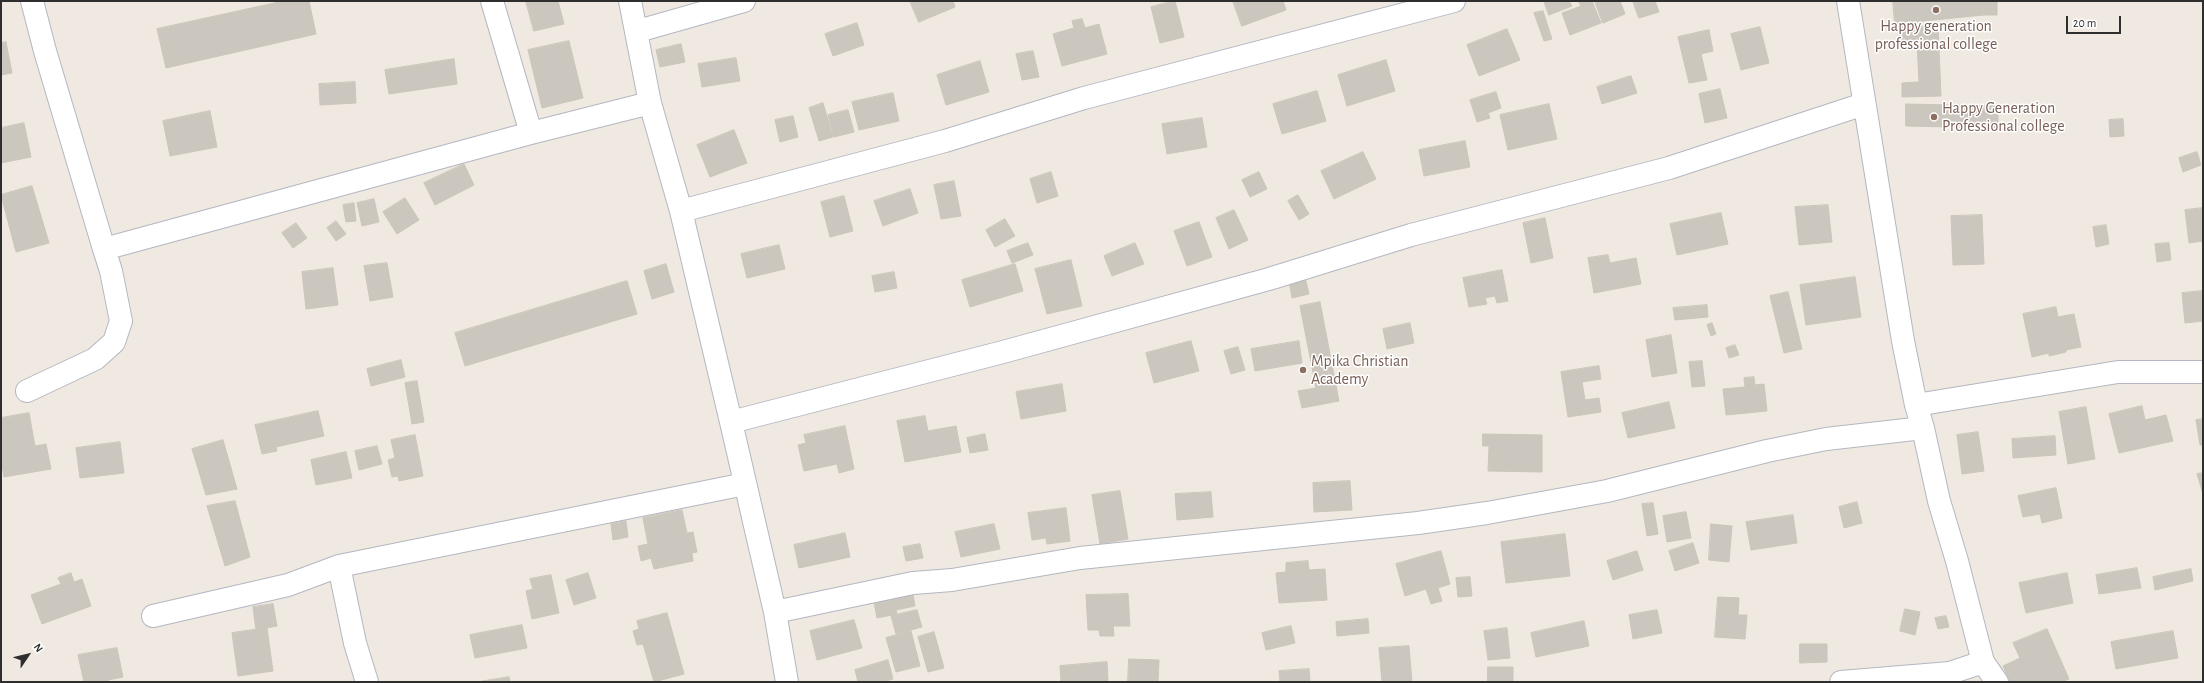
<!DOCTYPE html>
<style>
body{margin:0}
#map{position:relative;width:2204px;height:683px;overflow:hidden;background:#efe9e1;font-family:"Alegreya Sans",sans-serif}
canvas{display:block}
.frame{position:absolute;inset:0;border:2px solid #2e2e2e;pointer-events:none}
.north{position:absolute;left:8px;top:635px;width:40px;height:40px;-webkit-text-stroke:3px #fff;paint-order:stroke;rotate:55deg;font-size:11px;font-weight:700;line-height:16px;text-align:center;color:#2e2e2e}
.north::after{content:'';display:block;margin:auto;width:14px;height:18px;background:#2e2e2e;clip-path:polygon(50% 0,100% 100%,50% 72%,0 100%)}
.scale{position:absolute;left:2066px;top:16px;width:55px;height:18px;box-sizing:border-box;border:2px solid #2e2e2e;border-top:0;padding-left:5px;font-size:12px;line-height:14px;white-space:nowrap;color:#2e2e2e;-webkit-text-stroke:3px #fff;paint-order:stroke}
</style>
<div id="map">
<canvas width="2204" height="683"></canvas>
<div class="frame"></div>
<div class="north">N</div>
<div class="scale">20 m</div>
</div>
<script>
const c = document.querySelector('canvas').getContext('2d');
c.lineJoin = 'round';
function fill(path, color) { c.fillStyle = color; c.fill(path, 'evenodd'); }
function trace(path, color, width, dash) { c.strokeStyle = color; c.lineWidth = width; c.lineCap = dash ? 'butt' : 'round'; c.setLineDash(dash || []); c.stroke(path); }
function drawText(font, color, halo, rows, align = 'center') {
  c.font = font + ' "Alegreya Sans",sans-serif'; c.lineWidth = 3; c.setLineDash([]); c.textBaseline = 'middle'; c.strokeStyle = halo; c.fillStyle = color; for (const [text, x, y, turn = 0] of rows) {
    c.save(); c.translate(x, y); c.rotate((+turn || 0) * Math.PI / 180); c.textAlign = isNaN(turn) ? turn : align; if (halo) c.strokeText(text, 0, 0); c.fillText(text, 0, 0); c.restore();
  }
}
const building = new Path2D(`
 M284,1h25l7,33 -150,34 -9,-39z
 M526,1h32l6,23 -30,7z
 M910,1h43l2,6 -36,15z
 M1175,1l9,36 -24,6 -9,-36z
 M1233,1h50l3,9 -44,16z
 M1544,1h25l3,5 -23,9z
 M1584,1h8l9,22 -31,12 -8,-22 19,-7 -2,-3z
 M1595,1h25l5,13 -22,9z
 M1633,1h22l4,11 -20,6z
 M1893,1h88l2,14 -88,9z
 M1981,1h16v14h-15z
 M1543,11l9,28 -8,2 -10,-28z
 M1082,19l3,9 14,-4 8,30 -45,12 -9,-32 21,-6 -2,-7z
 M857,23l7,22 -31,11 -8,-22z
 M1938,26l3,70 -39,1v-14l17,-1 -2,-39 -18,1 -1,-17z
 M1760,27l9,36 -28,7 -10,-36z
 M1507,29l13,31 -41,16 -12,-31z
 M1709,30l4,21 -12,3 6,26 -18,3 -11,-46z
 M569,41l14,57 -41,10 -14,-58z
 M6,42l6,31 -11,2v-32z
 M681,44l4,18 -25,5 -4,-17z
 M1033,51l6,26 -17,3 -6,-26z
 M736,58l4,23 -38,6 -4,-23z
 M454,59l3,25 -68,10 -4,-24z
 M1386,60l9,31 -48,15 -9,-31z
 M980,61l9,31 -43,13 -9,-30z
 M1631,76l6,17 -35,11 -5,-17z
 M355,82l1,21 -36,2 -1,-21z
 M1720,89l7,29 -22,5 -6,-29z
 M1317,91l9,30 -44,13 -9,-30z
 M1496,92l5,16 -13,5 2,5 -13,4 -7,-22z
 M893,93l6,28 -40,9 -7,-28z
 M823,103l10,34 -14,4 -10,-33z
 M1549,104l8,35 -49,11 -8,-35z
 M1906,104l92,2v22l-92,-2z
 M848,110l6,22 -20,5 -6,-22z
 M210,111l7,36 -47,9 -7,-35z
 M793,116l5,21 -18,5 -5,-22z
 M1202,118l5,29 -40,7 -5,-30z
 M2123,119l1,17 -14,1 -1,-17z
 M24,123l7,34 -30,6v-35z
 M734,130l13,33 -37,14 -13,-32z
 M1465,141l5,26 -46,9 -5,-26z
 M1363,152l13,27 -42,20 -13,-28z
 M2197,152l4,13 -18,7 -4,-14z
 M464,164l10,21 -39,20 -11,-22z
 M1051,172l7,24 -21,7 -7,-24z
 M1259,172l8,17 -17,8 -8,-17z
 M954,181l7,35 -20,3 -7,-34z
 M32,186l17,57 -33,9 -15,-57z
 M910,189l8,24 -35,13 -9,-25z
 M1298,195l11,19 -10,6 -11,-19z
 M844,196l9,35 -23,6 -9,-35z
 M405,198l14,22 -22,14 -14,-22z
 M374,199l5,23 -17,4 -5,-23z
 M354,203l2,18 -10,1 -3,-17z
 M1828,205l4,37 -33,3 -4,-38z
 M2203,208v33l-14,2 -4,-33z
 M1234,210l14,30 -19,9 -13,-31z
 M1721,213l7,31 -51,11 -7,-31z
 M1982,215l2,49 -31,1 -2,-49z
 M1545,218l8,40 -22,5 -8,-40z
 M1005,219l10,17 -20,11 -9,-17z
 M336,221l10,13 -10,7 -9,-13z
 M1199,222l13,35 -25,9 -13,-35z
 M296,223l11,15 -14,10 -11,-15z
 M2106,225l3,19 -13,3 -3,-20z
 M1028,243l5,12 -21,8 -5,-12z
 M1135,243l9,21 -32,12 -8,-20z
 M2169,243l2,17 -14,2 -2,-18z
 M779,245l6,24 -38,9 -6,-24z
 M1608,255l2,8 26,-5 5,26 -47,9 -6,-35z
 M1071,260l11,46 -35,8 -12,-45z
 M387,263l6,34 -23,4 -6,-35z
 M666,264l8,28 -22,7 -8,-28z
 M1015,264l8,27 -53,16 -8,-27z
 M333,268l5,37 -32,4 -4,-37z
 M1502,270l6,31 -11,2 -2,-7 -10,2 2,6 -18,3 -6,-29z
 M894,272l3,16 -22,4 -3,-16z
 M1305,277l4,17 -17,4 -3,-17z
 M1855,277l6,40 -55,8 -6,-40z
 M627,281l10,33 -172,52 -10,-33z
 M2203,291v30l-18,2 -3,-30z
 M1788,292l14,57 -18,4 -14,-57z
 M1320,302l19,99 -37,7 -4,-17 18,-3 -16,-82z
 M1707,305l1,12 -33,3 -2,-12z
 M2056,307l2,10 16,-3 7,33 -15,3v2l-17,4v-3l-17,4 -9,-43z
 M1410,323l4,20 -27,6 -4,-20z
 M1712,323l4,11 -5,2 -4,-11z
 M1671,335l6,38 -25,4 -6,-37z
 M1191,341l8,30 -45,12 -8,-30z
 M1299,341l3,22 -47,8 -4,-22z
 M1735,345l4,10 -10,3 -3,-10z
 M1238,347l7,23 -14,4 -7,-23z
 M401,360l4,17 -34,9 -4,-17z
 M1702,361l3,25 -13,1 -3,-25z
 M1599,366l2,13 -19,3 3,18 14,-2 2,14 -33,5 -7,-45z
 M1754,377l1,8 9,-1 3,27 -41,4 -3,-26 22,-2 -1,-9z
 M417,381l7,41 -12,2 -7,-41z
 M1062,384l4,27 -45,8 -5,-27z
 M1669,402l6,26 -47,10 -6,-25z
 M2142,406l3,14 21,-5 7,26 -54,12 -10,-39z
 M2086,407l9,52 -27,5 -9,-52z
 M318,411l6,25 -48,11 1,4 -15,3 -7,-29z
 M29,413l6,33 11,-2 5,25 -47,8 -3,-18v-41z
 M925,416l3,15 28,-5 5,26 -56,10 -8,-41z
 M2203,419v26h-3l-4,-25z
 M845,426l9,43 -15,4 -2,-9 -33,7 -6,-26 8,-2 -2,-8z
 M1978,432l6,39 -22,3 -5,-39z
 M985,434l3,16 -18,3 -3,-15z
 M1483,434l59,1v37l-54,-1 1,-25h-6z
 M415,435l8,41 -24,5 -1,-5 -6,1 -4,-17 7,-2 -4,-18z
 M2055,436l1,19 -43,3 -1,-19z
 M223,440l14,49 -31,6 -14,-46z
 M120,442l4,31 -44,5 -4,-30z
 M377,446l5,18 -23,6 -4,-19z
 M346,452l6,26 -36,7 -5,-25z
 M2203,473v21l-6,-20z
 M1350,481l2,29 -38,2 -1,-29z
 M2056,488l6,30 -20,5 -2,-9 -17,3 -5,-21z
 M1120,491l8,48 -28,5 -8,-49z
 M1211,492l2,25 -36,3 -2,-26z
 M235,501l15,56 -25,9 -18,-60z
 M1857,502l5,21 -18,5 -5,-21z
 M1653,503l5,31 -11,2 -5,-32z
 M1066,508l4,33 -23,3 -1,-6 -14,2 -4,-27z
 M682,510l5,23 6,-1 4,20 -5,1 1,8 -39,8 -3,-11 -10,3 -3,-15 10,-2 -5,-26z
 M1686,512l5,26 -24,4 -4,-26z
 M1793,515l4,28 -46,7 -5,-28z
 M626,521l2,16 -15,3 -2,-16z
 M994,524l6,25 -39,8 -6,-25z
 M1711,524l21,2 -3,36 -20,-2z
 M845,533l5,24 -51,11 -5,-23z
 M1565,534l5,42 -64,7 -5,-41z
 M1693,543l6,20 -24,8 -6,-20z
 M920,544l3,14 -17,3 -3,-14z
 M1441,551l9,33 -12,4 4,13 -11,3 -5,-15 -21,7 -9,-32z
 M1637,551l6,19 -30,10 -6,-19z
 M1308,561l1,9 16,-1 2,31 -48,3 -3,-30 10,-1v-9z
 M2137,568l4,20 -42,6 -3,-19z
 M2191,569l2,12 -38,9 -2,-13z
 M71,573l3,9 8,-3 9,27 -49,18 -11,-29 30,-11 -3,-6z
 M588,573l8,25 -22,7 -8,-25z
 M2067,573l6,30 -47,10 -7,-30z
 M551,575l8,38 -27,6 -6,-28 7,-2 -3,-10z
 M1470,577l2,19 -14,1 -2,-19z
 M913,594l2,12 -19,4 1,4 -20,4 -3,-16z
 M1128,594l2,32h-17l1,10h-14l-1,-6h-11l-2,-35z
 M1718,597l21,1 -1,17h9l-2,24 -30,-2z
 M273,604l4,22 -21,4 -3,-23z
 M1905,609l15,3 -5,23 -15,-4z
 M917,610l5,17 -26,7 -5,-18z
 M1657,610l5,23 -29,6 -4,-24z
 M667,613l17,61 -30,8 -11,-38 -6,1 -4,-14 6,-2 -2,-8z
 M1946,616l3,11 -11,2 -3,-11z
 M1368,619l1,14 -32,3 -1,-14z
 M854,620l8,28 -45,12 -7,-29z
 M1584,621l5,25 -53,11 -5,-24z
 M522,625l5,23 -52,10 -5,-23z
 M1291,626l4,17 -29,7 -4,-17z
 M267,628l6,43 -35,5 -6,-43z
 M1507,628l3,30 -22,2 -4,-29z
 M2047,629l22,50 -8,3h-51l-7,-16 17,-8 -7,-15z
 M911,631l9,35 -24,6 -10,-34z
 M2173,631l5,27 -62,11 -5,-27z
 M934,632l10,36 -16,4 -10,-35z
 M1800,644h27v18l-27,1z
 M1409,646l3,36h-30l-3,-34z
 M117,648l6,29 -15,3 1,2h-25l-6,-27z
 M1129,659l30,1 -1,22h-30z
 M888,660l5,19 -11,3h-24l-3,-12z
 M1107,662l1,20h-47l-1,-16z
 M1488,667h25v15h-25z
 M1309,669l1,13h-30l-1,-11z
 M509,677l1,5h-33z`);
const minor = new Path2D(`
 M32,1l13,50 59,198 427,-116 119,-30
 M492,1l39,132
 M630,1l20,102 31,108 50,211 44,190 12,70
 M1848,1l55,340 13,64 7,23 16,73 18,60 26,101 14,20
 M638,31l106,-30
 M681,211l264,-70 139,-43 370,-97
 M27,391l68,-32 19,-17 7,-21 -10,-50 -7,-22
 M1916,405l202,-33h85
 M731,422l272,-70 266,-73 142,-44 258,-67 195,-64
 M339,566l16,77 12,39
 M775,612l138,-29 39,-3 128,-22 338,-35 69,-10 120,-22 160,-40 59,-12 97,-11
 M153,616l135,-31 51,-19 406,-82
 M1841,682l109,-9 33,-11`);
const markers = [
 [1936,10,4,"#8d6e63"],
 [1934,117,4,"#8d6e63"],
 [1303,370,4,"#8d6e63"]
];
const educationNames = [
 ["Happy generation",1936,26,"center"],
 ["professional college",1936,44,"center"],
 ["Happy Generation",1942,108],
 ["Professional college",1942,126],
 ["Mpika Christian",1311,361],
 ["Academy",1311,379]
];
fill(building, '#cbc7bf');
trace(building, '#cbc5ba', 1);
trace(minor, '#b4b7c1', 24);
trace(minor, '#fff', 22);
for (const [x, y, r, color] of markers) { const dot = new Path2D(); dot.arc(x, y, r, 0, 2 * Math.PI); c.fillStyle = color; c.fill(dot); trace(dot, '#fff', 1.5); }
drawText('16px', '#785e54', '#fff', educationNames, 'left');
</script>
